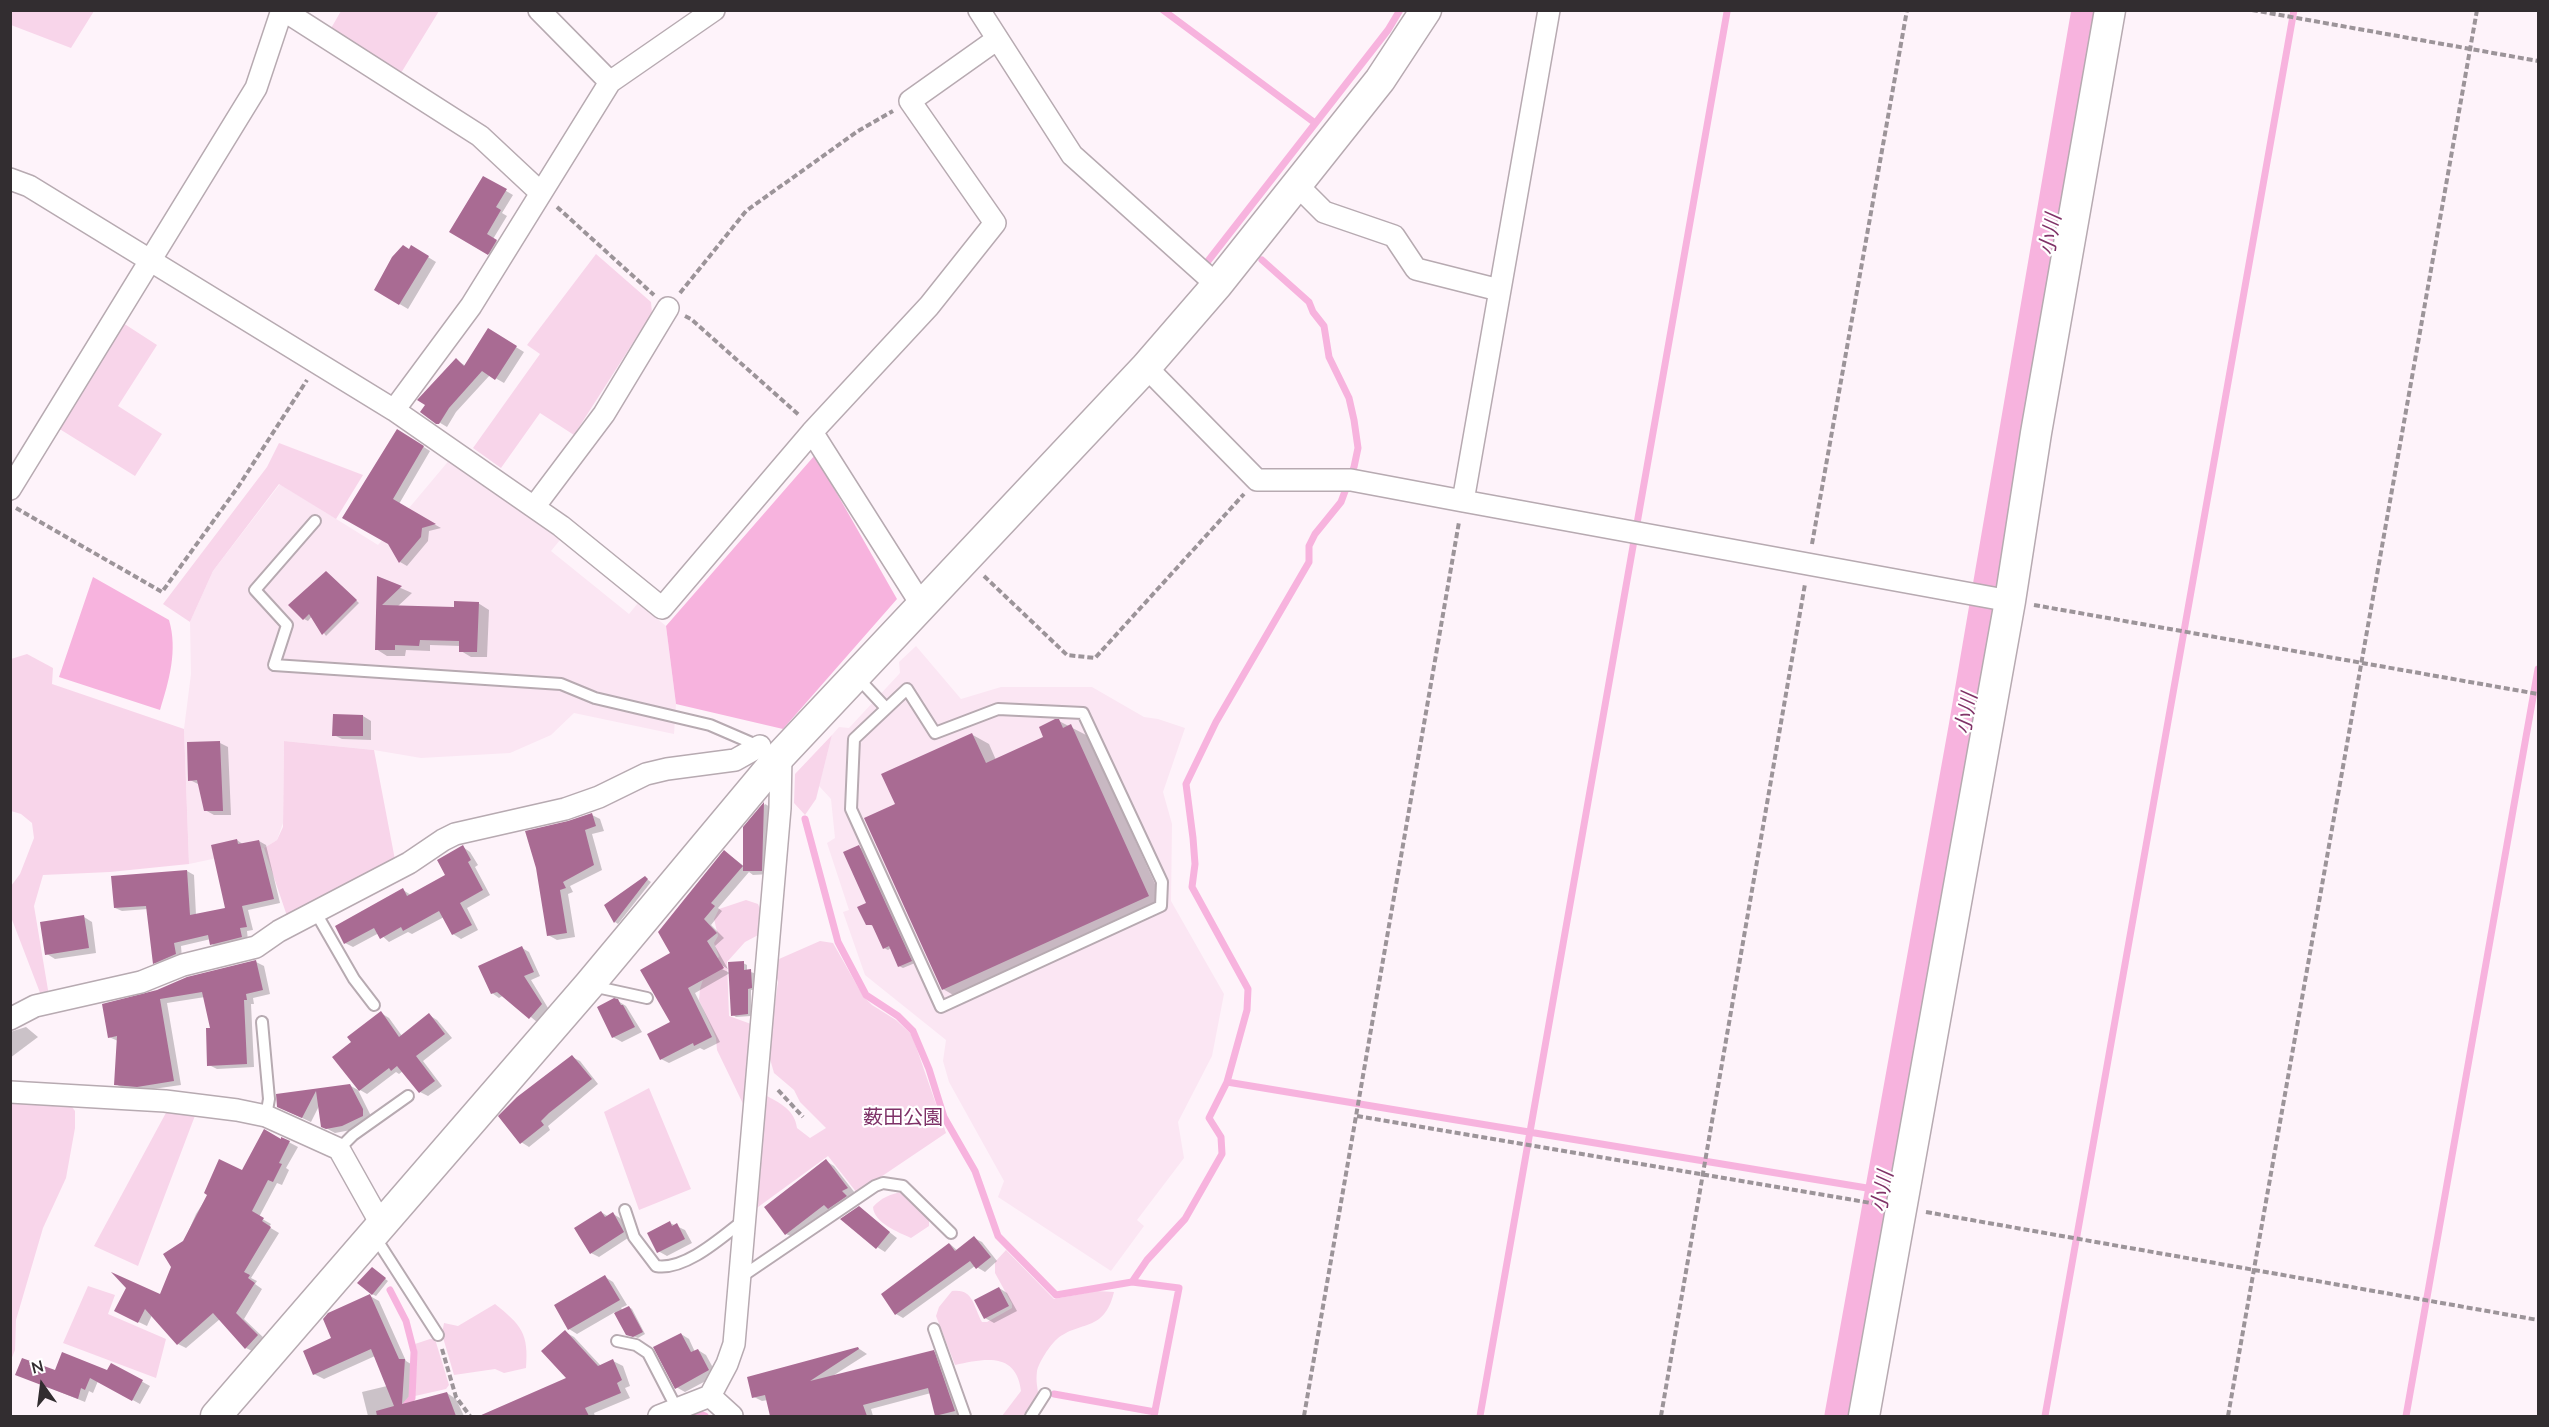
<!DOCTYPE html>
<meta charset="utf-8">
<style>
body{margin:0}
#map{position:relative;width:2549px;height:1427px;overflow:hidden;background:#fef3fa;font-family:"Nunito Sans",sans-serif}
canvas{display:block}
.frame{position:absolute;inset:0;border:12px solid #322d30;pointer-events:none}
.north{position:absolute;left:12px;top:1355px;width:60px;height:60px;-webkit-text-stroke:4px #fff;paint-order:stroke;rotate:346deg;font-size:16px;font-weight:700;line-height:24px;text-align:center;color:#322d30}
.north::after{content:'';display:block;margin:auto;width:21px;height:27px;background:#322d30;clip-path:polygon(50% 0,100% 100%,50% 72%,0 100%)}
</style>
<div id="map">
<canvas width="2549" height="1427"></canvas>
<div class="frame"></div>
<div class="north">N</div>
</div>
<script>
const c = document.querySelector('canvas').getContext('2d');
c.lineJoin = 'round';
function fill(path, color) { c.fillStyle = color; c.fill(path, 'evenodd'); }
function trace(path, color, width, dash) { c.strokeStyle = color; c.lineWidth = width; c.lineCap = dash ? 'butt' : 'round'; c.setLineDash(dash || []); c.stroke(path); }
function drawText(font, color, halo, rows, align = 'center') {
  c.font = font + ' "Nunito Sans","Noto Sans JP",sans-serif'; c.lineWidth = 4.5; c.setLineDash([]); c.textBaseline = 'middle'; c.strokeStyle = halo; c.fillStyle = color; for (const [text, x, y, turn = 0] of rows) {
    c.save(); c.translate(x, y); c.rotate((+turn || 0) * Math.PI / 180); c.textAlign = isNaN(turn) ? turn : align; if (halo) c.strokeText(text, 0, 0); c.fillText(text, 0, 0); c.restore();
  }
}
const built = new Path2D(`
 M451,458l109,82 -9,11 78,63 9,-11 28,23 10,78 -2,30 -100,-21 -23,22 -41,18 -89,5 -47,-8 -90,-9 -1,82 -6,17 -13,8 -75,16 -5,-135 7,-55 -1,-52 23,-51 67,-87 98,61z
 M916,646l45,53 40,-12h91l52,30 14,2 27,9 -22,64 9,32 -1,77 53,93 -12,62 -34,66 6,36 -47,62 7,6 -33,45 -113,-74 6,-16 -55,-99 -6,-21 3,-21 -81,-65 -22,-63 6,-2 -22,-67 8,-5 -4,-39 -12,-13 13,-51 7,-8 10,1 51,-55 -1,-11z`);
const green = new Path2D(`
 M10,11l1,-1 83,1 -23,37 -60,-23z
 M341,11h98l-38,62 -71,-43z
 M596,254l55,48 1,11 -78,122 -34,-22 -39,55 -28,-20 67,-94 -13,-9z
 M123,323l34,22 -39,61 44,28 -27,42 -77,-48z
 M279,443l84,32 -27,44 -57,-35 -66,87 -23,51 -27,-18 104,-137z
 M27,654l26,14 -1,16 132,45 5,135 -79,8 -67,3 -9,31 15,90 -7,2 -31,-81v-31l9,-12 14,-36 -2,-15 -11,-9 -10,-3v-152z
 M832,735l-16,64 -11,16 -11,-12 1,-29z
 M284,741l90,9 22,115 -108,54 -24,-71 13,-8 6,-13z
 M746,900l12,4 4,10v19l-17,9 -18,20 2,54 22,8 3,10 -8,76 -29,-60 -1,-12 -17,-38 1,-11 7,-23 12,-9 -5,-14 4,-7 -4,-17 5,-10z
 M820,941l13,2 30,53 9,9 24,15 16,15 34,98 -89,60 -29,-37 -74,54 11,-115c15,8 30,15 32,33l13,10 16,-10 -26,-26 -6,-12 -20,-17 -6,-21 10,-70 -4,-16 5,-7z
 M649,1088l42,101 -52,21 -35,-98z
 M11,1100l59,4 5,7v17l-9,50 -23,50 -27,92 -1,30 -4,10z
 M168,1109l28,4 -58,153 -44,-20z
 M902,1192l27,25v9l-18,12c-13,-6 -37,-15 -38,-31 8,-9 17,-13 29,-15z
 M1006,1250l48,49 43,-8 17,1c-10,41 -34,28 -57,47 -7,6 -18,23 -20,32 -3,24 10,22 -12,45h-23l19,-25c-5,-40 -37,-32 -66,-26l-19,-49 3,-9 13,-16c21,-3 21,14 30,31h5l25,-14v-4l-17,-31v-11z
 M88,1286l27,9 -7,19 58,25 -10,39 -93,-35z
 M495,1304c26,21 34,29 31,64l-22,5 -9,-4 -41,6 -12,-41 2,-11 14,3z
 M430,1339h5l14,46 -3,4 -31,7 2,-46 -2,-6z`);
const water = new Path2D(`
 M815,455l82,144 -114,130 -107,-25 -10,-78z
 M93,577l76,43c9,30 0,61 -9,90l-101,-33z`);
const shadow = new Path2D(`
 M484,178l29,17 -11,18 5,3 -14,23 10,6 -7,13 -45,-26z
 M412,247l24,15 -28,47 -32,-19z
 M488,330l36,22 -20,31 -14,-8 -34,37 -9,15 -25,-15 34,-52 10,6z
 M405,435l25,16 -31,53 42,24 -12,3 -1,10 -21,25 -7,-4 -11,-19 -45,-26z
 M327,573l32,30 -33,33 -14,-20 -4,5 -4,-2z
 M378,578l34,15 -15,14 58,1 23,-5 11,7 -2,47h-16l-10,-6v-5l-31,-1v6l-24,-1 -1,6h-18l-11,-7z
 M363,716l8,5v19l-29,-1 -8,-4z
 M1059,721l29,15 77,170 -205,93 -17,-10 -46,-184 74,-71 18,10 7,16 49,-22z
 M220,743l8,4 3,68h-17l-9,-5 -5,-25 -10,-5z
 M765,804l7,4 -2,66 -17,1 -4,-3 -31,36 4,3 -11,14 13,13 -9,8 13,23 -10,-6 -2,3 14,7 -35,20 25,49 -16,8 -4,-2 -31,15 -8,-4 11,-36v-69l60,-97 13,10 -1,-39z
 M592,815l8,4 4,12 -12,3 10,36 -32,16 3,6 -5,2 7,43 -18,3 -9,-5 20,-112z
 M237,840l7,5 15,-4 7,4 14,58 -32,7 5,20 -6,1 1,10 -30,7 -6,-4 -1,-5 -30,7 1,12 -21,8 -7,-3 -6,-54 -26,2 -7,-3 72,-37 7,4 2,40 30,-6z
 M463,847l7,5 8,13 -3,2 15,28 -23,13 11,22 -17,9 -8,-5 -9,-17 -32,17 -4,-2 -19,10 -10,-9 -26,14 -8,-4 58,-53 8,5 36,-19z
 M859,847l4,2 52,114 -12,5 -4,-2 -8,-18 -3,2 -4,-2 -10,-22 -7,-2 1,-20z
 M645,878l6,4 -33,42 -3,-2 -9,-17z
 M84,917l8,5 4,31 -41,6 -8,-5z
 M522,948l7,4 11,24 -9,4 17,28 -11,14 -33,-27 -5,3 -7,-5z
 M256,962l8,4 6,28 -17,4 1,6h-3l3,63 -37,2 -8,-4 3,-36 -7,-32 -38,6 14,82 -35,5 -22,-1 -8,-5 2,-43 -9,-4 48,-45z
 M743,963l4,2v6l7,2 1,17h-4v26l-15,1 -3,-2z
 M618,1001l8,5 16,26 -20,10 -9,-5z
 M381,1013l8,5 13,18 27,-21 8,5 15,18 -29,23 19,25 -14,10 -8,-4 -17,-21 -4,3 -3,-2 -29,22 -7,-4 -6,-48z
 M26,1027l12,10 -28,21v-26z
 M572,1057l8,4 18,23 -50,42 2,4 -21,17 -8,-5z
 M349,1085l9,5 12,24v6l-19,10 -16,3 -13,-7 -2,-22 -9,18 -24,-11 -9,-16z
 M283,1139l15,8 -12,21 3,2 -7,15 -5,-2 -18,34 12,7 -2,3 10,6 -28,45 6,3 -2,3 7,5 -18,30 22,21 -12,12 -8,-4 -26,-29 -34,29 -8,-4 -26,-29 -5,11 -23,-11 36,-19 36,-82 13,-20 34,-22 40,-30z
 M826,1161l8,5 21,27 -6,4 5,4 -59,37 -9,-4z
 M859,1208l38,30 -12,14 -8,-5z
 M601,1212l8,5 4,-3 7,4 11,18 -32,21 -8,-4z
 M670,1223l15,7 7,13 -25,13 -9,-5z
 M974,1238l8,4 15,19 -12,11 -10,-6 -72,52 -7,-4 -13,-20 67,-50 8,7z
 M375,1271l13,10 -12,15 -4,-2z
 M605,1277l8,5 14,23 -6,3 2,3 6,-4 3,2 13,25 -7,4 -11,-4 -12,-22 -38,22 -8,-5 -13,-23z
 M999,1288l8,5 10,18 -23,12 -9,-5 -9,-18z
 M370,1296l9,5 27,60 8,5 -2,37 35,-10 9,6 8,17h-96l-6,-24 25,-6 -12,-30 -51,23 -10,-5 19,-35z
 M565,1332l9,5 27,29 12,-5 10,5 7,20 -5,2 5,10 -36,15 1,3h-114l87,-38z
 M681,1334l8,5 6,13 3,-2 8,5 11,20 -32,17 -9,-5z
 M858,1348l9,6 -36,23 102,-25 8,4 21,59h-25l-6,-22 -60,16 2,7h-101l-4,-16 -6,1 -8,-4z
 M112,1365l38,21 -10,18 -42,-23 -5,12 -4,-2 -4,11 -60,-24 31,-6h52z`);
const stream = new Path2D(`
 M1163,10l152,113
 M1208,261l180,-231 12,-20
 M805,819l33,123 28,53 32,21 15,15 16,38 15,48 31,54 23,65 58,59 76,-13 47,6 -25,128
 M1227,1082l658,109
 M1132,1282l15,-22 38,-41 37,-65 -1,-17 -12,-19 18,-36 20,-72 1,-21 -56,-102 3,-23 -2,-26 -7,-54 30,-62 93,-160v-16l6,-12 26,-32 13,-35 4,-19 -4,-28 -5,-22 -20,-41 -5,-31 -11,-14 -4,-10 -47,-42
 M390,1290l16,31 8,31 -2,46 -13,15 1,3
 M1054,1394l101,18
 M693,1416l7,-2 5,2
 M1480,1416l247,-1404
 M2045,1416l249,-1406
 M2406,1416l132,-747`);
const river = new Path2D(`
 M1844,1416l124,-688 123,-718`);
const building = new Path2D(`
 M483,176l24,13 -11,18 5,3 -14,24 10,6 -9,15 -39,-23z
 M403,245l6,4 2,-4 18,11 -30,49 -25,-15 18,-33z
 M488,328l29,18 -22,34 -13,-9 -33,37 -10,16h-3l-16,-12 5,-7 -8,-5 39,-42 8,8z
 M397,429l27,17 -31,53 43,25 -14,4 -1,9 -22,26 -11,-19 -46,-26z
 M326,571l31,29 -35,35 -13,-21 -6,6 -15,-15z
 M377,576l25,10 -20,19 72,2v-6l25,1 -2,50h-18v-11l-39,-1 -1,6 -24,-1v5h-20z
 M333,714l30,1v21h-31z
 M1055,719h4l4,9 8,-4 78,172 -207,94 -78,-172 31,-14 -14,-30 91,-41 14,30 57,-26 -4,-10z
 M220,741l3,70h-19l-7,-31 -9,1 -1,-39z
 M764,802l-2,69h-19v-44z
 M592,813l4,13 -11,4 9,35 -31,17 3,6 -6,2 7,43 -20,3 -11,-68 -11,-37 43,-10z
 M237,839l1,5 21,-4 15,59 -32,7 5,21 -7,1 2,9 -32,8 -2,-10 -34,8 2,11 -23,10 -7,-58 -32,2 -3,-32 76,-6 3,45 35,-7 -14,-63z
 M463,845l8,15 -3,2 15,28 -23,13 12,22 -20,10 -13,-24 -36,20 -2,-4 -21,12 -6,-11 -30,16 -9,-18 68,-38 4,8 38,-21 -8,-15z
 M859,845l53,116 -14,6 -9,-21 -6,3 -11,-24h-6l-9,-18 9,-4 -23,-51z
 M724,850l19,16 -32,37 4,3 -11,13 13,14 -10,8 17,27 -36,20 24,49 -18,9 -1,-3 -33,17 -13,-26 23,-12 -30,-52 30,-17 -12,-21z
 M645,876l3,3 -34,44 -10,-18z
 M84,915l5,33 -44,7 -5,-33z
 M522,946l12,26 -10,4 18,28 -13,15 -32,-27 -6,2 -13,-28z
 M256,960l7,30 -17,4 1,6h-3l3,64 -40,2 -1,-38h4l-8,-36 -42,7 14,82 -37,6 -23,-2 3,-49 -9,2 -6,-34 55,-14 30,-13z
 M744,961v9l7,-1 1,17v2l-4,1v25l-17,2 -3,-54z
 M614,998l4,1 3,6h2l12,22 -23,11 -15,-31z
 M381,1011l18,26 30,-24 16,21 -29,22 19,25 -16,12 -22,-27 -6,5 -2,-3 -30,23 -27,-34 19,-15 -4,-5z
 M572,1055l20,24 -43,34 -8,8 3,4 -24,19 -22,-28 19,-19z
 M350,1084l13,25v7l-21,10 -16,3 -5,-2 -5,-36 -14,27 -25,-11 -1,-13z
 M264,1129l17,10v-2l9,4 -11,22 3,1 -9,18 -5,-2 -16,31 12,7 -2,3 9,6 -27,45 6,3 -2,3 7,5 -19,30 22,22 -13,14 -32,-36 -36,32 -32,-36 -7,14 -24,-12 12,-23 -15,-16 49,22 11,-27 -8,-13 20,-13 24,-46 -3,-2 15,-34 23,11z
 M826,1159l22,29 -6,3 5,5 -19,13 -4,-4 -39,30 -21,-28z
 M859,1206l31,26 -14,17 -36,-30z
 M601,1211l4,6 8,-5 11,20 -34,22 -16,-26z
 M670,1221l2,5 5,-3 8,16 -28,14 -10,-20z
 M974,1236l17,21 -15,12 -6,-8 -75,54 -14,-21 68,-51 6,8z
 M372,1267l14,11 -14,17 -15,-12z
 M605,1275l15,25 -52,30 -14,-25z
 M999,1287l10,19 -25,13 -10,-19z
 M370,1294l29,65h6l-3,45 45,-12 9,24h-79l-1,-5 18,-5 -23,-57 -58,26 -10,-24 28,-13 -8,-19 5,-6z
 M629,1306l14,26 -10,5 -7,-2 -12,-22z
 M565,1330l33,36 15,-7 9,21 -5,3 4,10 -36,15 4,8h-110l87,-38 -25,-27z
 M681,1333l10,19 7,-3 11,21 -34,19 -22,-42z
 M858,1347l1,2 -49,32 124,-31 21,61 -20,5 -7,-28 -65,17 4,11h-97l-5,-21 -13,3 -5,-21z
 M62,1352l45,18 4,-7 32,17 -11,21 -42,-23 -5,12 -4,-2 -3,11 -63,-24 7,-17 33,12z`);
const path = new Path2D(`
 M2252,10l286,51
 M557,207l97,88
 M680,293l66,-82 112,-80 35,-20
 M685,316l6,3 108,96
 M16,508l146,84 76,-105 69,-107
 M1812,544l95,-534
 M984,576l83,79 28,3 149,-164
 M2034,605l504,89
 M778,1090l25,27
 M1357,1116l520,88
 M1926,1212l612,108
 M442,1349l14,48 14,19
 M1304,1416l155,-894
 M1661,1416l144,-832
 M2228,1416l249,-1406`);
const lane = new Path2D(`
 M315,521l-60,69 32,35 -13,40 287,19 34,14 115,27 51,22
 M857,677l29,31
 M907,689l28,44 63,-24 85,4 79,169 -1,24 -220,101 -90,-198 3,-70z
 M316,913l38,66 20,26
 M592,986l55,12
 M262,1022l7,77 -3,17
 M339,1149l14,-14 55,-39
 M625,1210l9,27 22,29c29,5 66,-29 88,-46
 M375,1237l63,98
 M741,1277l134,-91 8,-3 20,3 48,47
 M934,1329l31,87
 M617,1341l19,4 12,8 29,56
 M1031,1416l14,-22`);
const street = new Path2D(`
 M283,10l197,126 61,57
 M539,10l71,72
 M979,10l93,145 145,130
 M10,179l19,7 365,224 167,116 101,82 150,-176 117,-126 66,-83 -85,-122 86,-61
 M1297,185l27,27 70,24 22,33 83,21
 M1146,367l111,113h94l112,21 86,-491
 M394,410l77,-104 139,-224 104,-72
 M812,432l109,172
 M10,489l246,-401 26,-78
 M1463,501l547,100
 M534,507l70,-93 64,-106
 M10,1019l25,-13 106,-24 42,-17 73,-18 23,-16 130,-68 34,-23 12,-6 110,-25 34,-12 47,-23 21,-5 68,-9 25,-14
 M10,1092l155,9 72,9 29,6 73,33 42,75
 M710,1396l22,20
 M659,1416l51,-20 17,-32 7,-20 46,-536 1,-53`);
const secondary = new Path2D(`
 M216,1416l373,-431 192,-230 365,-388 71,-82 163,-205 46,-70
 M1864,1416l146,-815 26,-168 74,-423`);
const parkNames = [
 ["薮田公園",903,1119]
];
const waterNames = [
 ["小川",2052,235,-80],
 ["小川",1968,714,-80],
 ["小川",1884,1192,-80]
];
fill(built, '#fbe6f3');
fill(green, '#f8d5ea');
fill(water, '#f7b3de');
fill(shadow, '#0003');
trace(stream, '#f7b3de', 7);
trace(river, '#f7b3de', 39);
fill(building, '#a96b93');
trace(lane, '#b7aab1', 14);
trace(street, '#b7aab1', 24);
trace(secondary, '#b7aab1', 33);
trace(path, '#9c9499', 4, [6, 3]);
trace(lane, '#fff', 10);
trace(street, '#fff', 21);
trace(secondary, '#fff', 30);
drawText('20px', '#7e3167', '#fff', parkNames);
drawText('italic 21px', '#803368', '#fff', waterNames);
</script>
